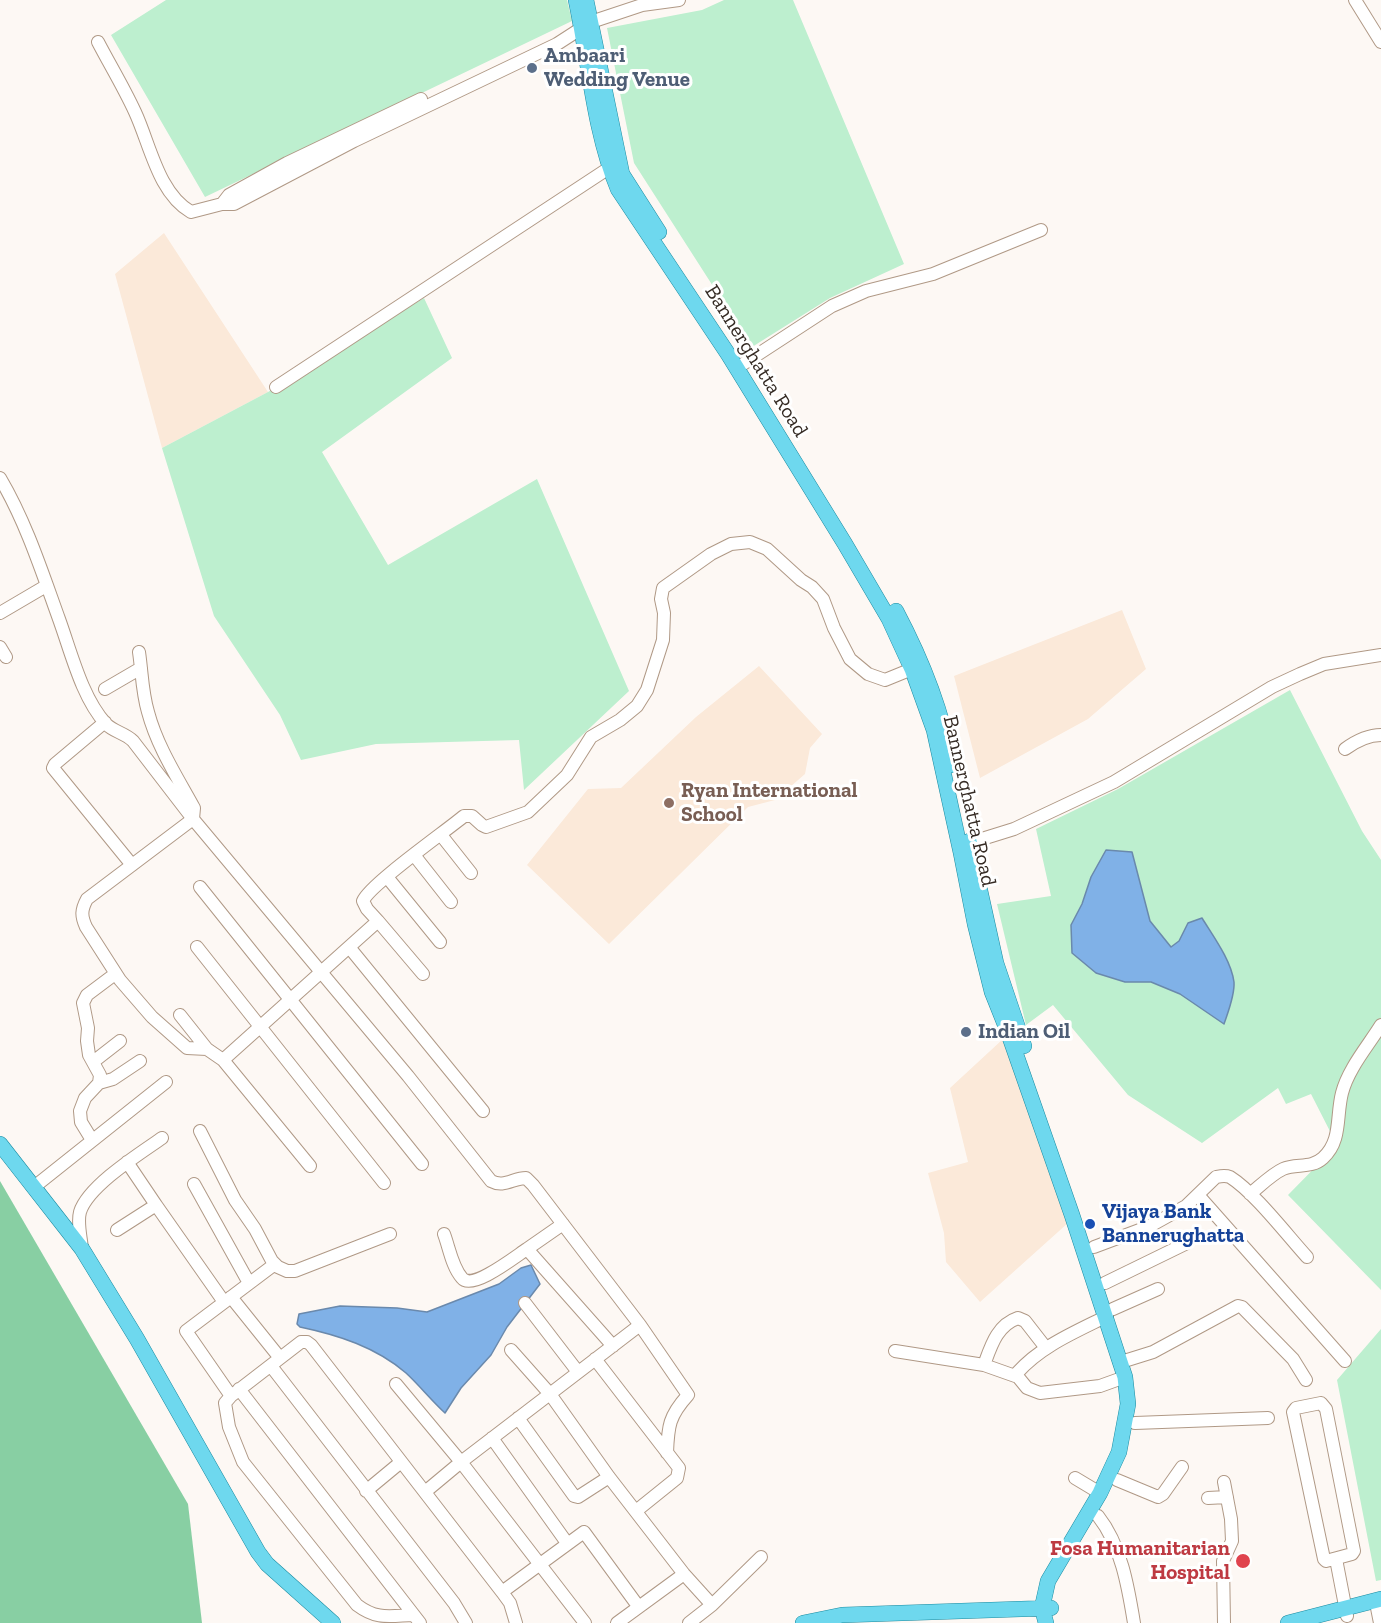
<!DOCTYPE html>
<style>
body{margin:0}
canvas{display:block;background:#fdf8f4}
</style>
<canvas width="1381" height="1623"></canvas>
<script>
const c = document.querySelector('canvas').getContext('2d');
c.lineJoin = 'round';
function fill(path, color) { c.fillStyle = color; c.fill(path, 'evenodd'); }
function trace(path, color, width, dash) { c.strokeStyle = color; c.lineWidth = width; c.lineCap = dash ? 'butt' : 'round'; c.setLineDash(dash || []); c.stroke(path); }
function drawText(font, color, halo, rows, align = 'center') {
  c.font = font + ' "Zilla Slab",serif'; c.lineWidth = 6; c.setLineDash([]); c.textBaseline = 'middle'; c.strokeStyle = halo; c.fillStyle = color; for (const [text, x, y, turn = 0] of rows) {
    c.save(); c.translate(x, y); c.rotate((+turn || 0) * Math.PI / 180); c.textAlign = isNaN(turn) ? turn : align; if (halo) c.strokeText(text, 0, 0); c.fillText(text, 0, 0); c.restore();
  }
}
const built = new Path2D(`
 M164,233l104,159 -106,56 -47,-174z
 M1122,610l24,59 -58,50 -108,59 -26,-102z
 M759,666l63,68 -12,14 -5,26 -30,26 -27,7 -139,137 -82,-79 61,-76 33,-1 75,-71z
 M1003,1039l65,184 -88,79 -34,-40 -2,-29 -16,-60 40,-11 -18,-74z`);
const green = new Path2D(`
 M166,0h401l5,21 -367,176 -94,-162z
 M724,0h69l111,264 -74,34 -78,49 -118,-184 -27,-135 95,-18z
 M424,298l28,60 -130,94 66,113 149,-86 92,212 -105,99 -5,-50 -143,4 -75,16 -21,-45 -66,-99 -52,-168 106,-56z
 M1290,690l72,141 19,29v430l-93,-95 49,-50 -26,-51 -25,10 -8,-16 -76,55 -74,-48 -75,-90 -27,20 -29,-121 54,-8 -15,-67 82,-40z
 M1381,1329v251l-5,1 -39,-201z`);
const forest = new Path2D(`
 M0,1181l188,323 14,119h-202z`);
const water = new Path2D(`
 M1106,850l26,2 18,69 21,26 8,-6 9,-18 14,-5c11,18 29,42 32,64 1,13 -6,30 -10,42l-44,-30 -29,-12h-26l-29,-9 -24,-20 -1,-28 11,-21 9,-27z
 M531,1265l9,19 -33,43 -16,28 -30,33 -16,25c-14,-13 -26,-28 -39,-40 -30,-26 -68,-38 -106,-46l-3,-3 2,-10 41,-8 57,2 30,4 72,-28 22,-16z`);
const minor = new Path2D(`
 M1355,0l26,42
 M98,42c12,23 26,46 37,70 15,32 23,81 56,100l31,-8h12l120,-63 203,-97 34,-22 51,-17 37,-5
 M222,204l7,-9 58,-32 134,-64
 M737,368l95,-62 34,-15 67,-17 108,-44
 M276,387l333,-219
 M0,478c26,44 42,94 59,141 12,33 23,79 47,105 8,8 19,9 27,17l60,78 215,257 83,105c13,7 22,-3 35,-3l7,7 107,140 -179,137 124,161
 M0,613l46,-27
 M0,647l6,10
 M139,652c3,20 3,40 9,60 9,34 29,65 46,96l-1,11 -106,80c-6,11 -6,17 -1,28l34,53 32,37 35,31 20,1 16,11 87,106
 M105,689l36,-21
 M105,722l-50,42 -2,4 79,97
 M1345,749c11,-8 22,-14 36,-14
 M441,835l30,38
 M969,843l45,-14 100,-47 158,-95 28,-13 24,-10 57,-9
 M414,855l37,47
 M387,877l53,65
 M200,887l222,277
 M378,921l45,53
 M197,947l187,236
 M349,947l134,164
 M180,1015l27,34
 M223,1060l155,-139 -11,-12 -4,-8c6,-16 83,-70 101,-85h8l10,9 4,2 42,-15 39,-37 24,-38 29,-17 17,-14 10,-16 16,-50 1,-27 -3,-14 2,-11 48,-34 20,-10 19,-2 17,7 34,31 11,7 11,12 11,29 16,31 18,15 17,6 27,-11
 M93,1062l27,-21
 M99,1083l14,-4 27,-18
 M200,1131l35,69 20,29 17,32 6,6 9,4h8l95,-37
 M92,1140l-11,-18 -1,-11 5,-13 14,-15 1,-8 -11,-20 -2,-14 1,-13 -5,-25 4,-8 28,-21
 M127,1162l29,43
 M194,1184l55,99
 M34,1187l132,-105
 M1250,1194c10,-8 22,-20 33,-25 13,-6 28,0 40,-11 19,-17 13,-42 19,-65 6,-24 26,-47 39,-68
 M1198,1195l147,166
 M563,1224l-36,25 86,97
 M117,1230l39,-25 68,97
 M444,1234c5,13 8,33 18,44 10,13 54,-22 65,-29
 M1094,1247l56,-21 36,-20 30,-29c5,-1 9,-2 14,0 24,15 57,58 77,80
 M82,1249c-1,-12 -5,-26 -2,-37 8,-26 59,-58 82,-74
 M275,1264l-89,67 45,65 70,-54h6l4,3 191,247 8,11 6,20
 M1105,1283l82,-40
 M231,1297l49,61
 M525,1303l53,69
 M1113,1309l45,-20
 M1107,1316c-32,16 -66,30 -90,57l1,4 9,11 13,5 60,-7 25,-9
 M640,1325l48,70c-19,21 -20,31 -21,58
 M511,1350l39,44 59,83 75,97 28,31
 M895,1351l89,14 34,12
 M595,1359l84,109 -2,10 -41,33
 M1121,1362l32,-10 85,-46 4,1 51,52 13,21
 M984,1365c7,-19 13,-40 34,-47l7,3 21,27
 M271,1366l183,237 12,20
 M396,1384l65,78 -36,30
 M239,1389l181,234
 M231,1396l-6,7 4,24 14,35 114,143c20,15 32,11 56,10
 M1321,1403l5,6 28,142 -2,3 -26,7 -2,-2 -31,-147 3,-4z
 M518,1418l56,78 4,1 31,-20
 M1135,1423l133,-5
 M492,1438l75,105
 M1075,1478l25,15
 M1117,1480l41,17 5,-3 19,-27
 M366,1491l35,-29
 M1208,1498l19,-1
 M1098,1516c23,29 30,70 36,107
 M1336,1559l11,57
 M502,1592l82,-60 54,74
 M1377,1608l3,15
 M617,1623l67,-49
 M689,1623l23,-18 49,-48
 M1224,1623l-1,-62 9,-20 -1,-22 -7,-37`);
const major = new Path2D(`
 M576,0c13,61 18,132 42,189l110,165 117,190 44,75 23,50 22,61 27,123 14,71 17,68 16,40 64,183 53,162 3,27 -9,48 -19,41 -52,88 -6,27 4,15
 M586,0l36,174 37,58
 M896,611c26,49 46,99 56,154
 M969,841l27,122 28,83
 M0,1144l82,105 55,90 121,213 9,12 66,59
 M803,1623l39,-8 209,-7
 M1288,1623l93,-24`);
const markers = [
 [532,68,6,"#5c6f8a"],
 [669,803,6,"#8d6e63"],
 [966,1032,6,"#5c6f8a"],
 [1090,1224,6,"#1a4fb4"],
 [1243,1561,8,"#e0444e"]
];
const serviceNames = [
 ["Ambaari",544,56],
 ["Wedding Venue",544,80],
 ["Indian Oil",978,1032]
];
const streetNames = [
 ["Bannerghatta Road",756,361,58],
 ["Bannerghatta Road",969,801,77]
];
const educationNames = [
 ["Ryan International",681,791],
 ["School",681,815]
];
const transitNames = [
 ["Vijaya Bank",1102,1212],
 ["Bannerughatta",1102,1236]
];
const healthNames = [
 ["Fosa Humanitarian",1230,1549],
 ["Hospital",1230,1573]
];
fill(built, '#fbe9d9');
fill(green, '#bdefcf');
fill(forest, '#88cfa3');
fill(water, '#80b1e7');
trace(water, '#6a89ac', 1.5);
trace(minor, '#b09986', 14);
trace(major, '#1c8ba0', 16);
trace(minor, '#fff', 12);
trace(major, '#6ed8ee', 15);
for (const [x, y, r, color] of markers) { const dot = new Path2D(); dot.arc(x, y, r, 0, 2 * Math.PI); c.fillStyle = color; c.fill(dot); trace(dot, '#fff', 2); }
drawText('bold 21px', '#4e5e75', '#fff', serviceNames, 'left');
drawText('21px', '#352b24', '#fff', streetNames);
drawText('bold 21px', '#785e54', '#fff', educationNames, 'left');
drawText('bold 21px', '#164399', '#fff', transitNames, 'left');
drawText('bold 21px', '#be3a42', '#fff', healthNames, 'right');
</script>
